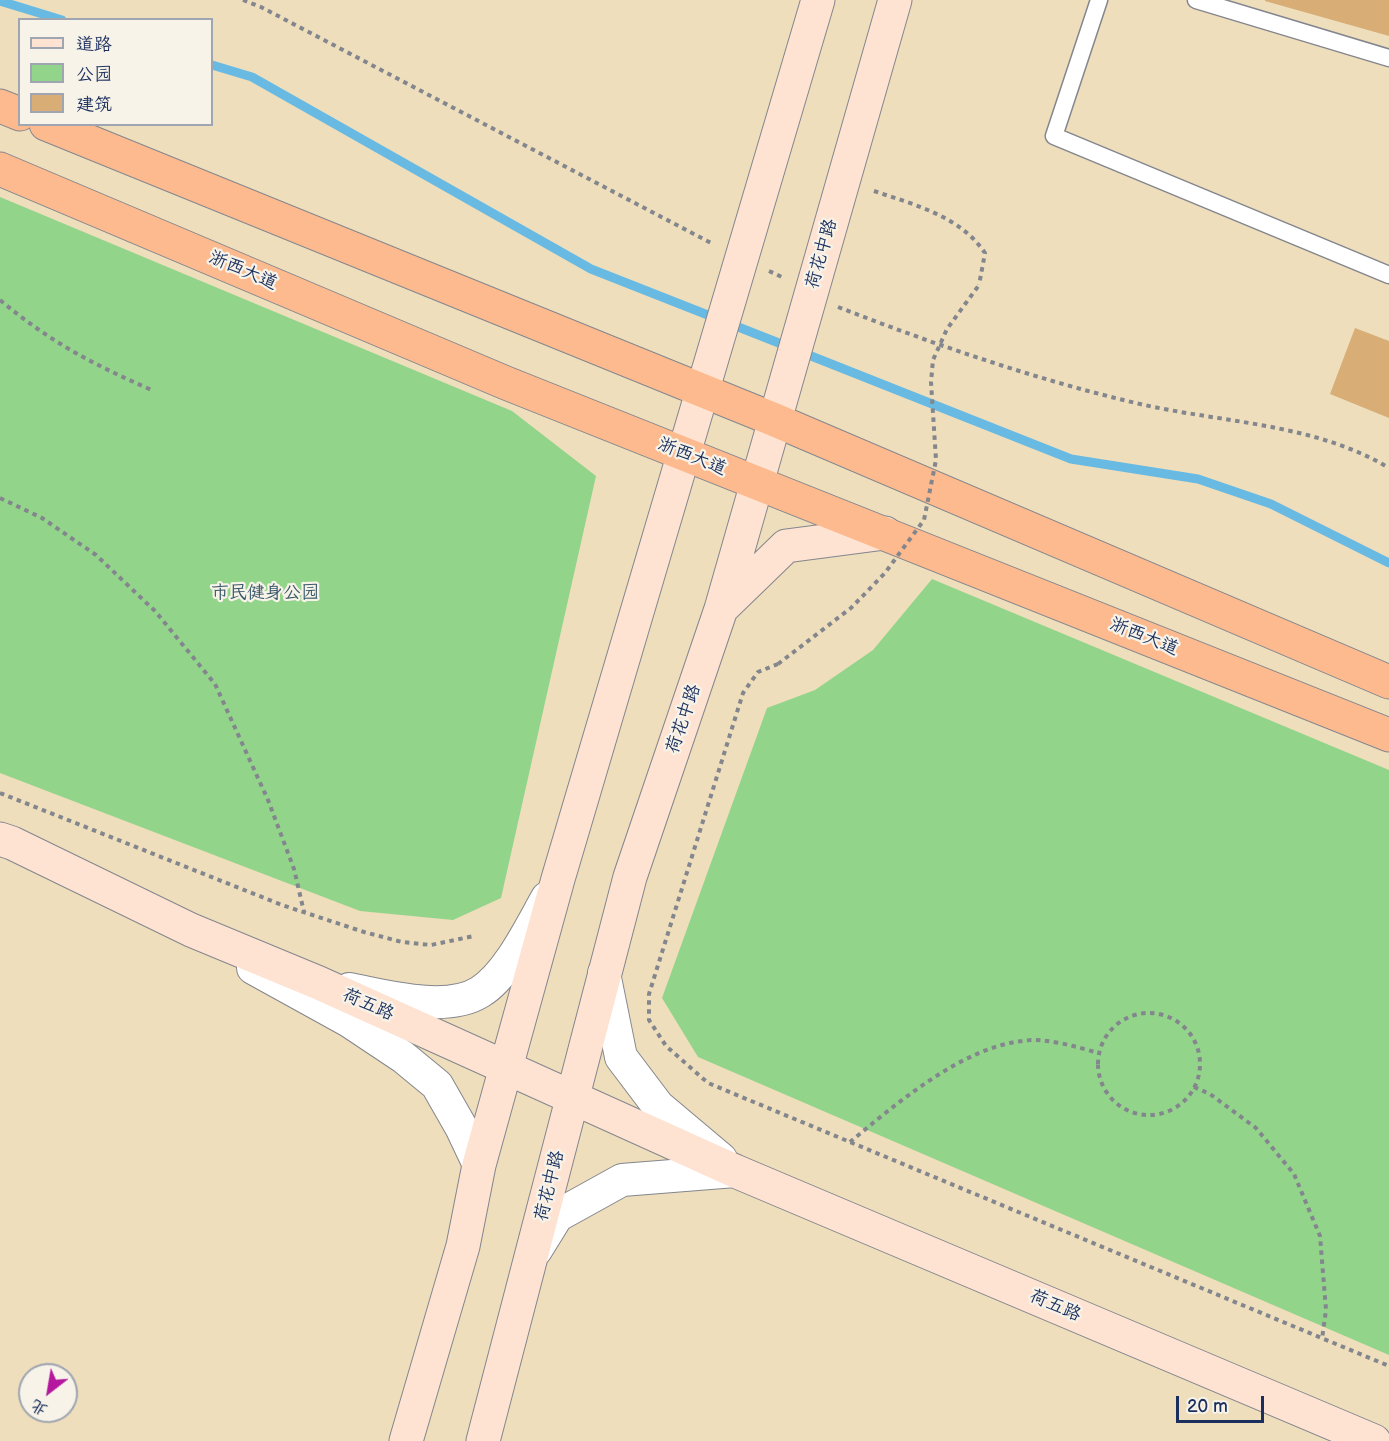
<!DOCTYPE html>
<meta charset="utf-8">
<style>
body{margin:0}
#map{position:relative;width:1389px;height:1441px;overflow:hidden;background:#eedebc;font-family:"Balsamiq Sans","LXGW WenKai TC",sans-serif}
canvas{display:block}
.legend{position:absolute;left:18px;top:18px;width:195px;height:108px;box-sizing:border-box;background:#f7f3e8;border:2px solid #9fa5b1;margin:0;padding:8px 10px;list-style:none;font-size:18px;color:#1b2f5e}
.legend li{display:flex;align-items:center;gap:12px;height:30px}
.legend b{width:30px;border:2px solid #9fa5b1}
.north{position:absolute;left:18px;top:1363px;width:60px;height:60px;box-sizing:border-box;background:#f7f3e8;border:2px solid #9fa5b1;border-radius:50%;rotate:211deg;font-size:16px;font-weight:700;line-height:24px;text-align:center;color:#1b2f5e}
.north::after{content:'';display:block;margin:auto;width:21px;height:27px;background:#b5179e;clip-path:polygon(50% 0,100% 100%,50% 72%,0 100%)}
.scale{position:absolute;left:1176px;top:1396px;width:88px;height:27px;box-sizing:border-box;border:3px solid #1b2f5e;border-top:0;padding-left:8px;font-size:18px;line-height:21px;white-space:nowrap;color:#1b2f5e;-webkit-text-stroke:4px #f7f3e8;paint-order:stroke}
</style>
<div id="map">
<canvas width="1389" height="1441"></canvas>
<ul class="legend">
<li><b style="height:8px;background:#fee3d2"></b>道路</li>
<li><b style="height:16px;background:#93d48b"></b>公园</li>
<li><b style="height:16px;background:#d8ad76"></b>建筑</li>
</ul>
<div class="north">北</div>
<div class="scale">20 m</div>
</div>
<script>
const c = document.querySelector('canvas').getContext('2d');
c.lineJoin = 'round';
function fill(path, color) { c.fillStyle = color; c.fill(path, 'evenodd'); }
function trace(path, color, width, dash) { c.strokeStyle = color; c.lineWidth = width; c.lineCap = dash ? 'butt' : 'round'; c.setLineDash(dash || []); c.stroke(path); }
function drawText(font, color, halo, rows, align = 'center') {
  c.font = font + ' "Balsamiq Sans","LXGW WenKai TC",sans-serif'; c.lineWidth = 4.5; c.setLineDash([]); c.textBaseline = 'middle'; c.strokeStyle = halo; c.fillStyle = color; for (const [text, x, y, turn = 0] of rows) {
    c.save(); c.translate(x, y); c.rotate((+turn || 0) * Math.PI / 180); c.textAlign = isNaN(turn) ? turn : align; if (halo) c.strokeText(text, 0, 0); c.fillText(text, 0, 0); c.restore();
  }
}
const green = new Path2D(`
 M0,197l512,214 84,65 -95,422 -48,22 -93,-9 -360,-138z
 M932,579l457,191v585l-691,-298 -36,-59 105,-290 48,-18 58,-40z`);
const stream = new Path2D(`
 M0,1l62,19
 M212,65l40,12 339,192 198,78
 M801,352l270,107 127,20 73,25 118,59`);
const building = new Path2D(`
 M1265,0h124v36l-124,-35z
 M1355,328l34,13v77l-59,-24z`);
const path = new Path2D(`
 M243,0l18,7 452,237
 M874,191c41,14 86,25 111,62l-6,32
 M769,271l15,7
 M0,300c50,42 94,65 154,91
 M838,307c98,38 199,73 302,97 83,19 174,19 249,64
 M0,498l42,20 54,37 59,56 60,73 53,116 26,69 10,43
 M778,664l-20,8 -15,21 -94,301v26l17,26 42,37 681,283
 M0,793l282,112 82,27 38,10 29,3 43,-9
 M1098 1064a51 51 0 1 1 102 0a51 51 0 1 1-102 0Z
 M1194,1087l16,7 46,34 38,46 26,62 6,74 -4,29
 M850,1142c46,-38 111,-94 172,-101 24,-4 54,6 77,12`);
const lane = new Path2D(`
 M1099,0l-45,136 335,139
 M1196,0l193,58`);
const street = new Path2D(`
 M253,968l96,53 54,36 34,28 24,42 18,38
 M604,973l17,84 37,49 63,53
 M349,989c36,7 98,24 131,3 28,-17 51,-66 67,-94
 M536,1250l21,-34 65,-36 113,-9`);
const secondary = new Path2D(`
 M722,608l64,-62 99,-13
 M0,839l12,4 179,87 128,53 416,188 639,270
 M406,1441l57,-195 16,-81 79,-286 260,-879
 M483,1441l147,-564 91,-268 174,-609`);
const highway = new Path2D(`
 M0,106l20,8
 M46,124l729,296 614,262
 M0,169l506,214 883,352`);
const pathBridge = new Path2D(`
 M778,664l73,-56 34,-35 39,-53 12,-60 -5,-78 2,-22 14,-31 32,-44`);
const streetNames = [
 ["荷花中路",822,254,-74],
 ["浙西大道",243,271,23],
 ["浙西大道",692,457,22],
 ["浙西大道",1144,637,22],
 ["荷花中路",684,719,-71],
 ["荷五路",368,1005,24],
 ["荷花中路",550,1186,-76],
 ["荷五路",1055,1306,23]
];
const parkNames = [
 ["市民健身公园",265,593]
];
fill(green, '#93d48b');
trace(stream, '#68bae3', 9);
fill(building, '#d8ad76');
trace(lane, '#84868d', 19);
trace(street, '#84868d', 34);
trace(secondary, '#84868d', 35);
trace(highway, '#84868d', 35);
trace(path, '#84868d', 4, [4.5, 4.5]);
trace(lane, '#fff', 16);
trace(street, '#fff', 32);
trace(secondary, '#fee3d2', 33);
trace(highway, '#fcba8e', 33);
trace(pathBridge, '#84868d', 4, [4.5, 4.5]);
drawText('18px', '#1b2f5e', '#f7f3e8', streetNames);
drawText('18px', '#395869', '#f7f3e8', parkNames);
</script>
